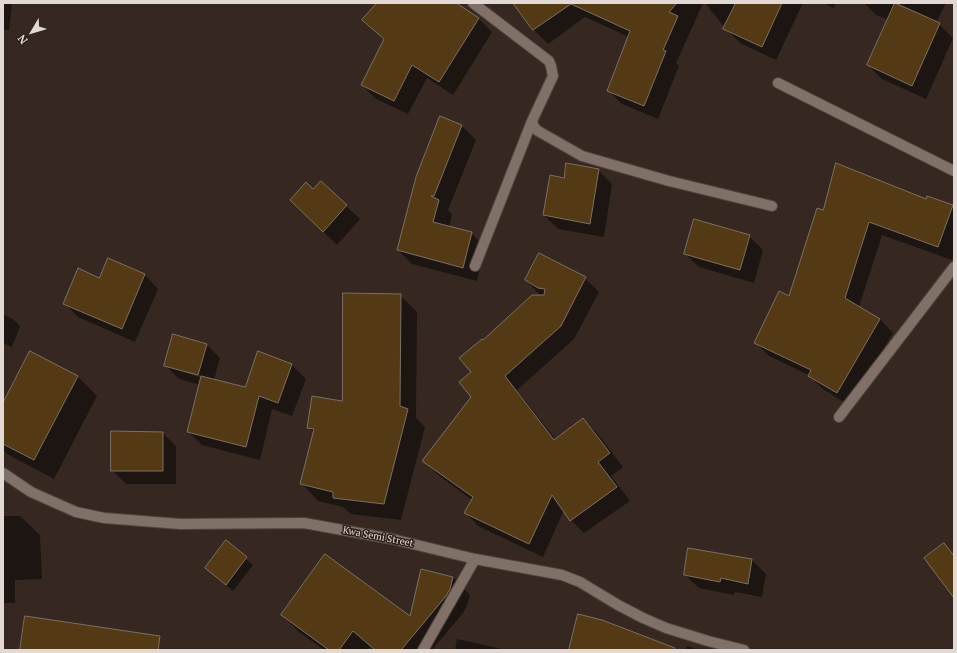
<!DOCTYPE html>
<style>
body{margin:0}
#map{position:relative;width:957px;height:653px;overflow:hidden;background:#362821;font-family:"PT Serif",serif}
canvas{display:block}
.frame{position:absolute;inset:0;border:4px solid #e2d8d4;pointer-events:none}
.north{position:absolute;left:12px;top:12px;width:40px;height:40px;-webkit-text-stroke:3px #2c1f18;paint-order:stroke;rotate:232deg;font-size:11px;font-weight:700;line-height:16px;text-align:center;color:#e2d8d4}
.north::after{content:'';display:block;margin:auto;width:14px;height:18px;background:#e2d8d4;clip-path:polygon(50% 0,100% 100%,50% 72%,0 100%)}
</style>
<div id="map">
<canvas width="957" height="653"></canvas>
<div class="frame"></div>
<div class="north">N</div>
</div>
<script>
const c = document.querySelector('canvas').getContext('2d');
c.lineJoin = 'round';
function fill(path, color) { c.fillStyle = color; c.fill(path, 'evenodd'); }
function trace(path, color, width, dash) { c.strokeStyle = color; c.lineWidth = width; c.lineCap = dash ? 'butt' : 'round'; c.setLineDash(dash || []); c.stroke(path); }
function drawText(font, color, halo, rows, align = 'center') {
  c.font = font + ' "PT Serif",serif'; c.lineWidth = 3; c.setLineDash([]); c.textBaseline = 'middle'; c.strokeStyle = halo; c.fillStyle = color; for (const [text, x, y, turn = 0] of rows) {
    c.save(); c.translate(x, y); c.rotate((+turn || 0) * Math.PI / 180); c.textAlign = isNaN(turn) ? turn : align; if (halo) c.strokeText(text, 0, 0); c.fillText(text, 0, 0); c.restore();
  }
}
const shadow = new Path2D(`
 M3,3h9l-3,27h-6z
 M379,3h64l35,15 14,14 -39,63 -26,-17 -19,36 -32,-15 -14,-14 22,-45 -20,-20z
 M514,3h189l-27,60 3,3 -21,53 -36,-15 -14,-14 21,-53 -44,-20 -37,27 -14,-14z
 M705,3h98l-27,57 -36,-17 -14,-14z
 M824,3h12l-3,5z
 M864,3h82l-10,20 3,1 14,14 -27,61 -44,-20 -14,-14 21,-45 -13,-5z
 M441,118l21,8 14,14 -28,70 4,4 -3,13 22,6 14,14 -8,34 -65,-17 -14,-14z
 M598,170l14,14 -8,53 -46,-8 -14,-14 21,-36z
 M313,190l33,16 14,13 -23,26 -32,-31z
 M926,201l26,5 2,2v45l-2,7 -70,-25 -23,72 21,12 13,14 -43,73 -27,-17 -14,-14 -40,-19 -13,-13 34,-46 33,-86z
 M749,236l14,14 -9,33 -55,-16 -14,-13z
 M108,259l37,16 13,14 -23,53 -57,-25 -14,-14 36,-24z
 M585,278l14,14 -25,47 -57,51 39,50 27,-21 14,14 26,34 -12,9 19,25 -46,32 -13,-13 -7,-10 -21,47 -65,-31 -13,-14 7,-12 -35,-26 -13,-13 48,-64v-24l11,-32 61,-45 -5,-2 -13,-14z
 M400,295l17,17 -1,106 9,9 -24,93 -50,-6 -8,-7 -25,-6 -16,-17 12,-51 -6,-6 35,-25z
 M3,314l10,5 7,7 -8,21 -9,-4z
 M206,344l14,14 -6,22 32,8 46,-23 14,14 -14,37 -20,-7 -12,51 -58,-15 -14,-13 12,-47 -21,-6 -14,-14zM180,369l23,7 -1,2 -22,-7z
 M77,376l20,20 -43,83 -47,-25 -4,-4v-45z
 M163,433l13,13v38h-50l-14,-14z
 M3,516h17l20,19 2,44 -27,1v23h-12z
 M226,542l27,23 -20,26 -27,-23z
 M689,549l63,11 14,14 -4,23 -27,-5 -1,3 -35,-7 -14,-13z
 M453,577l17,18 -3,11 -4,7 -31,37h-59l-3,-3 -2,3h-44l-25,-18 -17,-17 129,2z
 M457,639l50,11h-52z
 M687,646l12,4h-13z`);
const building = new Path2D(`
 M377,3h79l23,15 -40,64 -27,-17 -18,36 -33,-16 23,-46 -22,-19z
 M513,3h164l-8,9 9,4 -15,34 3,1 -22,55 -37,-15 23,-60 -59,-27 -38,26z
 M736,3h46l-20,44 -39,-18z
 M895,3l45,20 -28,63 -45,-21z
 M440,116l22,9 -28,71h-3l8,4 -6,22 39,10 -9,36 -66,-18 19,-73z
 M566,163l33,6 -9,55 -47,-9 7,-40 14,3z
 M836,163l90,36 1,-3 26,9 -15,42 -69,-25 -24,76 35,21 -43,74 -29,-17 3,-6 -57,-27 25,-52 10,5 28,-88 6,2z
 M321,181l26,24 -24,27 -33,-32 16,-18 7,7z
 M694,219l56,16 -10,35 -56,-16z
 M539,253l47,24 -25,49 -56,50 49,64 29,-22 27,35 -12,9 19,25 -47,34 -18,-26 -23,49 -65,-31 9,-16 -51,-36 49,-64 -12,-15 12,-10 -12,-14 23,-19 1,1 49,-45h12l1,-6 -7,-1 -13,-8z
 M108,258l37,16 -23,55 -59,-25 15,-36 21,10z
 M343,293l58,1 -1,112 8,3 -24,95 -51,-6v-6l-33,-8 14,-55 -7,-1 5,-32 30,5z
 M173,334l34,10 -9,31 -34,-9z
 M30,351l48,25 -44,84 -31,-16v-41z
 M258,351l34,13 -14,39 -19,-7 -13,51 -59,-15 14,-56 44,11z
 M111,431l52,1v39h-52z
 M226,540l21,17 -21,28 -21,-17z
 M944,543l10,13v42l-30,-40z
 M688,548l64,11 -4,25 -27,-6 -1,4 -36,-7z
 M325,554l85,62 11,-47 32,8 -3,12 -4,7 -45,54h-26l-22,-19 -14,19h-10l-48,-35z
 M578,614l24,6 73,28 -1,2h-105z
 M25,616l135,20 -2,14h-138z`);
const minor = new Path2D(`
 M473,3l76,58 2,5 2,10 -21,45 2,6 4,4 44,25 87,25 103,25
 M778,83l176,88
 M475,266l57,-145
 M839,417l115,-150
 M3,473l28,19 45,20 28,6 76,6 124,-1 88,16 83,20 87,16 18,7 38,23 25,13 23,10 42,13 36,9
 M423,650l52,-91`);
const streetNames = [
 ["Kwa Semi Street",378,537,11]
];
fill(shadow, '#0007');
fill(building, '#533a14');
trace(building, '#7a7062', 1);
trace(minor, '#50453f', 12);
trace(minor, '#807067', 10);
drawText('10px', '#e2d8d4', '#2c1f18', streetNames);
</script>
